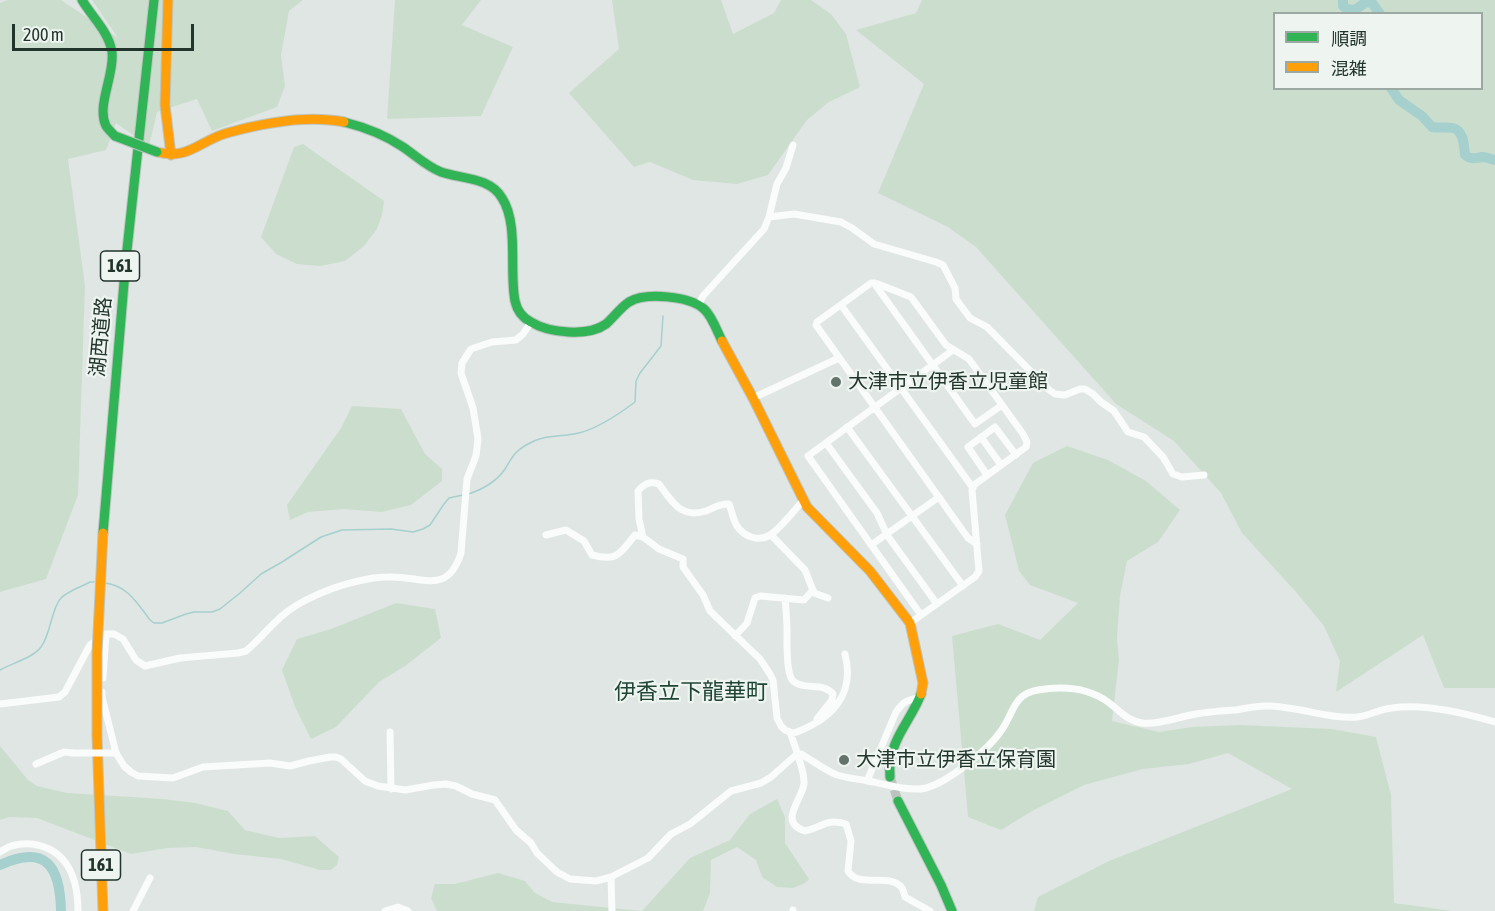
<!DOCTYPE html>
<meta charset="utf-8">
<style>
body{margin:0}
#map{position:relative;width:1495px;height:911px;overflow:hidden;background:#e0e6e3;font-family:"Asap Condensed","Noto Sans JP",sans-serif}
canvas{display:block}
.legend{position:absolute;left:1273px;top:12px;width:210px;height:78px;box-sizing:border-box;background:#eef5f0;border:2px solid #9ca8a2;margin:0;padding:8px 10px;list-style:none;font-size:18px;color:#22352c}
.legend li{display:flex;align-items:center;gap:12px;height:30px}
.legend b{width:30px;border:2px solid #9ca8a2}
.scale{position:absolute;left:12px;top:24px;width:182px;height:27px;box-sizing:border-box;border:3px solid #22352c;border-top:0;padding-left:8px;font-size:18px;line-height:21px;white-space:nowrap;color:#22352c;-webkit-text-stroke:4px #eef5f0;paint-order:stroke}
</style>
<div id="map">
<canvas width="1495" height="911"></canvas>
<ul class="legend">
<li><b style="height:8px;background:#30b455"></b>順調</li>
<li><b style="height:8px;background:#ff9f0a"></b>混雑</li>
</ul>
<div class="scale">200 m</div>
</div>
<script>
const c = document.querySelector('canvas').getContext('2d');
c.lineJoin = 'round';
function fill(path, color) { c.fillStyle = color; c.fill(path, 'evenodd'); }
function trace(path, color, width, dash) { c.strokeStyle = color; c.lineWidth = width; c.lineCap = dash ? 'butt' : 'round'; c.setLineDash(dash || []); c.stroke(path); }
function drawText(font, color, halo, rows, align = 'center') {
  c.font = font + ' "Asap Condensed","Noto Sans JP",sans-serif'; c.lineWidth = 4.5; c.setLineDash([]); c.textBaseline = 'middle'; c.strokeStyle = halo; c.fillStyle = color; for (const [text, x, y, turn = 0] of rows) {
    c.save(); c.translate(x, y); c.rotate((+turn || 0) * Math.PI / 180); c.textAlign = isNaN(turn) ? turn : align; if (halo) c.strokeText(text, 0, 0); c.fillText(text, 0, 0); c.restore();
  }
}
const green = new Path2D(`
 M8,0h53l57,38 -26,-38h211l-14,11 -8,44 4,31 -8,21 -65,24 -15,-32 -40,13 -8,34 -33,-23 -10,27 -38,9 17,127 -7,209 -32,84 -46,13v-589z
 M395,0h86l-19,25 51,22 -32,69 -94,3z
 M612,0h109l12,34 41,-21 7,-13h30l20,14 15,20 14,53 -31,15 -22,18 -39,55 -31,9 -44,-4 -43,-18 -16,5 -65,-74 50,-44z
 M922,0h573v688h-51l-21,-53 -87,57 4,-31 -16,-35 -28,-34 -54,-59 -21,-40 -47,-52 -58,-37 -140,-157 -28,-20 -70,-34 46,-109 -68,-54 60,-17zM1274,14h208v74h-208z
 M303,144l81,57 -2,14 -5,14 -13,17 -19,15 -25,5 -23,-2 -21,-10 -15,-17 33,-90z
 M352,406l49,3 24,45 17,15v12l-31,24 -29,7 -38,-3 -36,3 -18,8 -3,-15 54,-77z
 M1067,446l41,14 38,21 34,29 -22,32 -31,19 -7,35 -3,42 2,22 -7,61 47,11 33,-5 48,-2 92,4 44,8 15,58 3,108 59,8h-419l4,-14 71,-36 183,-72 -64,-36 -39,11 -46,5 -59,16 -50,25 -33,20 -33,-13 -16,-181 46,-12 42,16 38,-37 -48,-18 -11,-14 -14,-56 28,-52z
 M396,603l39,6 6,29 -36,28 -26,16 -43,45 -25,12 -16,-32 -13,-37 15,-31 34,-10z
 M0,746l28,34 9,6 30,7 96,6 32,4 33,8 17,19 34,8 36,-2 24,21 -2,8 -6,5h-11l-39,-11 -47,-5 -38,-7 -28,1 -37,6 -94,-36 -28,-1 -9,3z
 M777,799l8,18v26l24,36 -4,4 -12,5 -16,-1 -15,-10 -6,-17 -19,-13 -26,13 -1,33 -7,18h-266l-6,-13 4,-14h20l43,-11 27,8 10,12 17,9 90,9 48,-53 40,-18 20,-26z`);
const stream = new Path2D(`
 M468,494c14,-4 29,-13 37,-25 7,-11 9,-17 21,-24 21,-12 32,-7 53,-12 20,-5 40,-19 56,-31l1,-21 4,-8 21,-27 2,-30
 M105,583c23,3 32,20 45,37l4,3h8l24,-9 8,-2h18l8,-3 20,-16 21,-19 21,-12 39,-25 21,-7 49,-1 22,3 10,-3 7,-4 14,-21 5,-6 14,-3
 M0,670c12,-7 33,-12 41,-23 10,-13 10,-38 20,-49 7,-7 20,-11 29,-16h4`);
const river = new Path2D(`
 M1343,0v6l4,3 8,1 11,-8 6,1 8,11
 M1391,88l8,12 23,16 10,11c5,1 17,0 21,1 11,3 11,18 12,27 6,5 10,3 17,2 4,0 9,2 13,3
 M0,865c46,-21 60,1 61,46`);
const secondaryTunnel = new Path2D(`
 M890,777l8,24`);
const street = new Path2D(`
 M769,217l8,-33 9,-16 7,-23
 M874,283l101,141 27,-19
 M841,305l132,183
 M698,306l5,-10 61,-67 5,-12 25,-3 47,8 11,6 22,16 62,18 7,3 12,23 1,11 14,19 17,9 61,62 7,5 10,1 15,-6h5l8,5 8,8 13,9 14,21 16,5 19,20 10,17 9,3 22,-2
 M753,398l86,-40
 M847,427l116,159
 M981,437l20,28
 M826,443l51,70 10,22 50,69
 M987,475l-19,-28 27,-20 21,28
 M546,535l20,-5 18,11 8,14c26,7 28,-2 43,-20l8,2 16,12 24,10v8l20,28 7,16 50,48 10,15 3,6 4,38 4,8 4,4 5,2c4,12 15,40 14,51 -1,16 -27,39 1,48 18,-4 21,-13 41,-7l5,17 -3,30c10,18 43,1 54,17 1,2 3,8 3,9l25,14
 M771,535l34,35 9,23 14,5
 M643,537l-4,-18 -1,-28c6,-7 11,-10 21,-7 12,17 22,35 47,27 8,-3 14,-8 23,-7 3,7 4,16 8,22 7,11 22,16 33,9 9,-5 25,-26 33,-34
 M871,545l68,-48
 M785,598c1,11 2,22 2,33 0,12 -1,36 4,47 1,2 4,5 7,6 12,5 26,-1 35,10l-1,6 -15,19v3
 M921,615l-113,-159 145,-106
 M910,623l65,-46 4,-6 -7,-81 2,-5 52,-38 1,-5 -4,-8 -54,-75 -23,-14 -35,-48 -33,-13 -7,-1 -54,39 -1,3 152,213 9,6
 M735,636l12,-13 8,-25 5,-2 44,4 9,-10
 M103,678l3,-44
 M102,692v5l14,56 8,13 7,6 7,4 35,2 30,-11 67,-4 20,3 19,-5 21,-4h6l5,2 24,22 13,5 27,4 29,-5 12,-1 10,2 16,8 23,6 21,30 15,13 6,10 20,19 13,7 26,2 15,-4
 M0,704l59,-7 6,-5 25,-47 16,-11h8l9,5 13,21 9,6 35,-8 58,-5 8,-2c13,-11 23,-24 36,-35 12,-11 29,-19 44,-25 17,-7 44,-14 62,-14 33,-2 59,20 73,-24l6,-74 9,-23 2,-17 -5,-31 -12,-35 1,-10 9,-14 21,-7 24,-2 7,-6 6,-9
 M390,732l1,57
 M791,734c38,-13 65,-37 54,-80
 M36,764l28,-12 9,1
 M867,781l29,-69c8,-11 11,-12 24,-14
 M0,852c9,-7 21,-9 32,-8 36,5 46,35 46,67
 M793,910v1
 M133,911l17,-33
 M385,911l13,-4 10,4
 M612,911l-1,-34 37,-19 23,-24 19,-10 41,-33 30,-8 10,-6 26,-23h4c12,7 24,16 36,21 10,3 21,4 31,6 17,3 41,11 58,7 22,-6 62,-38 75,-57 13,-18 12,-37 37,-41 24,-4 49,-3 70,12 11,8 19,19 34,21 16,2 33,-5 49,-8 14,-3 30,-4 45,-5 10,-2 21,-4 31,-4 30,0 60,13 90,11 12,-1 23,-8 35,-9 31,-5 73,5 103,14`);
const fast = new Path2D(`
 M82,0c10,17 27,32 30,52 3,22 -16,54 -6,74 2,3 6,7 9,10
 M344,122c20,5 41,13 59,25 12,8 23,19 38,25 20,7 49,5 61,26 17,26 7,73 13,103 2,9 8,17 16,21 18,11 57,15 75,2 8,-7 14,-16 23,-22 17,-10 60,-6 75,7 8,7 13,22 18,32
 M103,533l23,-274 28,-259
 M890,777c0,-6 -1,-13 1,-19 4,-23 22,-42 30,-64
 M898,801l43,84 11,26`);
const slow = new Path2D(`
 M168,0l-3,105 6,50
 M157,152c32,8 42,-11 70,-19 36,-10 81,-18 117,-11
 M722,341l31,57 54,109 63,64 40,52 13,60 -2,11
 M97,735l6,176`);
const streetBridge = new Path2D(`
 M73,753h43`);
const fastBridge = new Path2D(`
 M115,136l42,16`);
const slowBridge = new Path2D(`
 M97,735v-82l6,-120`);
const markers = [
 [836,382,6,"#64736c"],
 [844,760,6,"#64736c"]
];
const shields = [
 [120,266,39],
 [101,865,39]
];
const shieldNames = [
 ["161",120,266],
 ["161",101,865]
];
const streetNames = [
 ["湖西道路",101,337,-85]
];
const poiNames = [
 ["大津市立伊香立児童館",848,382],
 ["大津市立伊香立保育園",856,760]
];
const quarterNames = [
 ["伊香立下龍華町",691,692]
];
fill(green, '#cbdece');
trace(stream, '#a5d0ce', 1.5);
trace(river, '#a5d0ce', 10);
trace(secondaryTunnel, '#bac3be', 9, [9, 4.5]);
trace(fast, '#bdc5c1', 11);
trace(slow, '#bdc5c1', 11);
trace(street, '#fafbfb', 7);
trace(fast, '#30b455', 9);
trace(slow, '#ff9f0a', 9);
trace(fastBridge, '#bdc5c1', 11, []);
trace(slowBridge, '#bdc5c1', 11, []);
trace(streetBridge, '#fafbfb', 7);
trace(fastBridge, '#30b455', 9);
trace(slowBridge, '#ff9f0a', 9);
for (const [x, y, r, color] of markers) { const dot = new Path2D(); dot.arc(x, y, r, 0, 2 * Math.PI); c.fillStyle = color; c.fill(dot); trace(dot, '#eef5f0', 2); }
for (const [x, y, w] of shields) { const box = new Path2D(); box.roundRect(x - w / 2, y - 15, w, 30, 4.5); c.fillStyle = '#eef5f0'; c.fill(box); trace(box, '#22352c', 1.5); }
drawText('bold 18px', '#22352c', null, shieldNames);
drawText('20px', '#22352c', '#eef5f0', streetNames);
drawText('20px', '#22352c', '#eef5f0', poiNames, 'left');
drawText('22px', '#204535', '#eef5f0', quarterNames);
</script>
